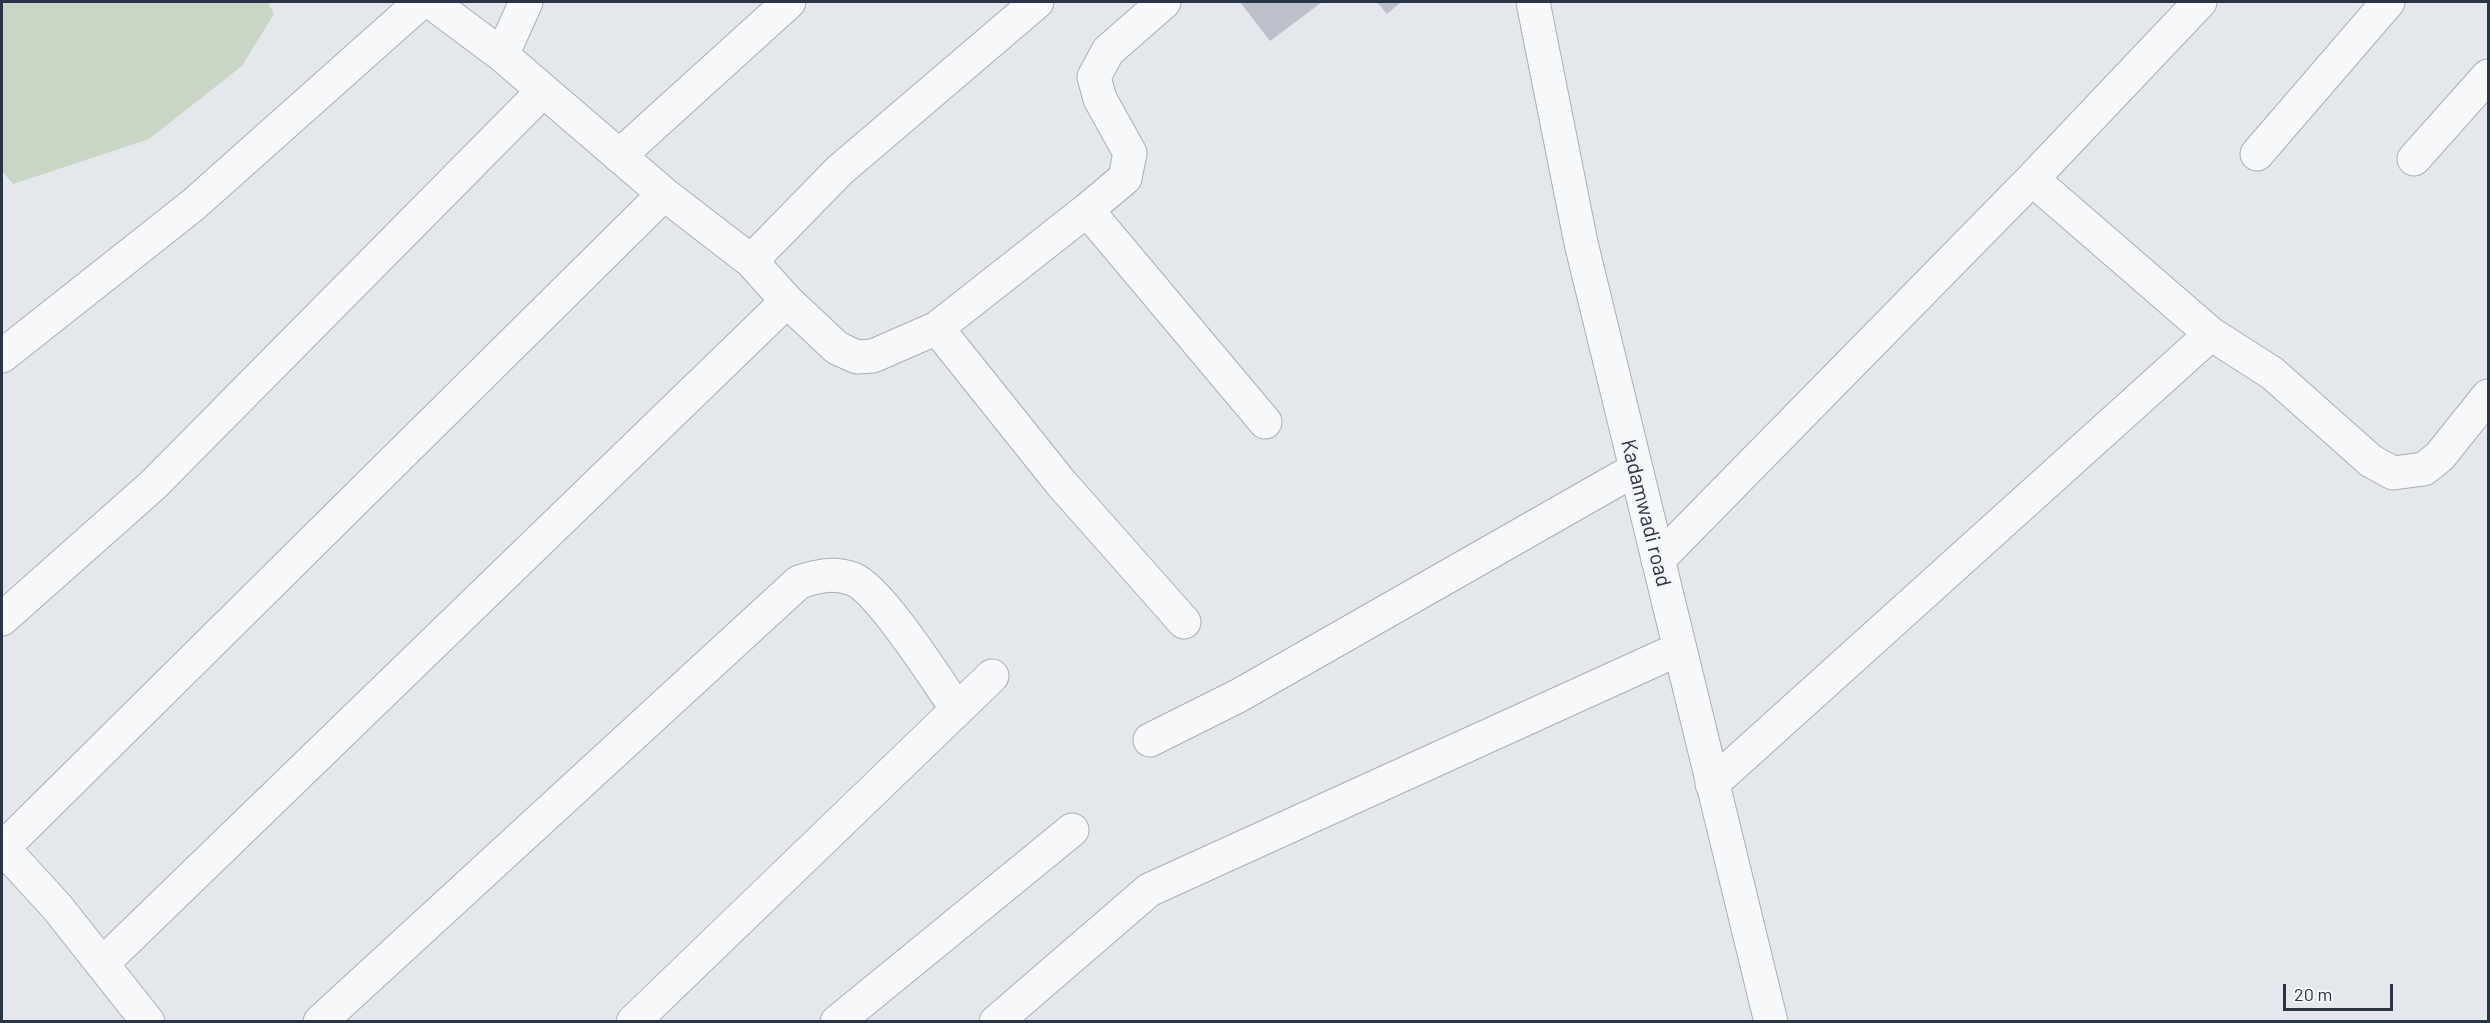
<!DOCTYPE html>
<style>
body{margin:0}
#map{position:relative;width:2490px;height:1023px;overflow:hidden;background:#e4e7ec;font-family:Barlow,sans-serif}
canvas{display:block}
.frame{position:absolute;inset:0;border:3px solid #2b3445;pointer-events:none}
.scale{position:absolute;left:2283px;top:984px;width:110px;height:27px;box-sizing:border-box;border:3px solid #2b3445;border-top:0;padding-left:8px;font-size:18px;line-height:21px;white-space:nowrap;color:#2b3445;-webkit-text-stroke:4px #f4f6f9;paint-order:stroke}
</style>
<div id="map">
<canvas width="2490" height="1023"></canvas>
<div class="frame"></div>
<div class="scale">20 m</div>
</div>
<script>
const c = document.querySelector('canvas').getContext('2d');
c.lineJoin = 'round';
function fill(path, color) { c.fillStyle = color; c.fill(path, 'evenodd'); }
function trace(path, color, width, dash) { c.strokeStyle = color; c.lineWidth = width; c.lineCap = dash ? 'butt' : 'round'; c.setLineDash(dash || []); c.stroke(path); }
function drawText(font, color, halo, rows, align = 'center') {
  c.font = font + ' Barlow,sans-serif'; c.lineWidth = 6; c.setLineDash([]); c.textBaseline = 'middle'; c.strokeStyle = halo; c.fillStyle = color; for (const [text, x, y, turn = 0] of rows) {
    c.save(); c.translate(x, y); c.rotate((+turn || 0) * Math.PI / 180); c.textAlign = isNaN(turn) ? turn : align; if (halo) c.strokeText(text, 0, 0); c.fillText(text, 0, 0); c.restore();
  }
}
const green = new Path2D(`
 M2,2h266l6,12 -32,52 -93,73 -136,45 -11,-13z`);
const building = new Path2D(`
 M1240,2h82l-52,39z
 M1377,2h24l-14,12z`);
const minor = new Path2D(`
 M431,2l71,53 162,139 87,67 36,40 50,47 20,9 16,-1 64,-28 124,155 123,139
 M502,55l24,-53
 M2257,154l131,-152
 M619,156l170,-154
 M2414,159l74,-83
 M2032,179l179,155 61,39 99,88 22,12 31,-4 16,-13 48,-60
 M1087,210l38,-32 5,-25 -30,-54 -6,-22 14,-26 56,-49
 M751,261l89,-91 197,-168
 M937,328l150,-118 178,212
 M2,356l191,-151 228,-203
 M1658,560l374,-381 168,-177
 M2,619l151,-134 390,-394
 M1150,740l88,-44 398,-227
 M1712,784l499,-450
 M2,847l55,60 91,115
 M3,848l661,-654
 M102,964l685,-663
 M320,1022l479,-440c19,-6 35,-10 54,-3 27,11 84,101 103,129
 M633,1022l359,-346
 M837,1022l235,-192
 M996,1022l153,-132 530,-241`);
const tertiary = new Path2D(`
 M1533,2l48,241 190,779`);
const streetNames = [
 ["Kadamwadi road",1646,513,76]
];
fill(green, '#c9d6c5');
fill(building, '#bbc0ca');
trace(minor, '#a9aeb7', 35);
trace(tertiary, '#a9aeb7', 35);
trace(minor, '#f7f8fa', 33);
trace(tertiary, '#f7f8fa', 33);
drawText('21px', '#2b3445', '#f4f6f9', streetNames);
</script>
